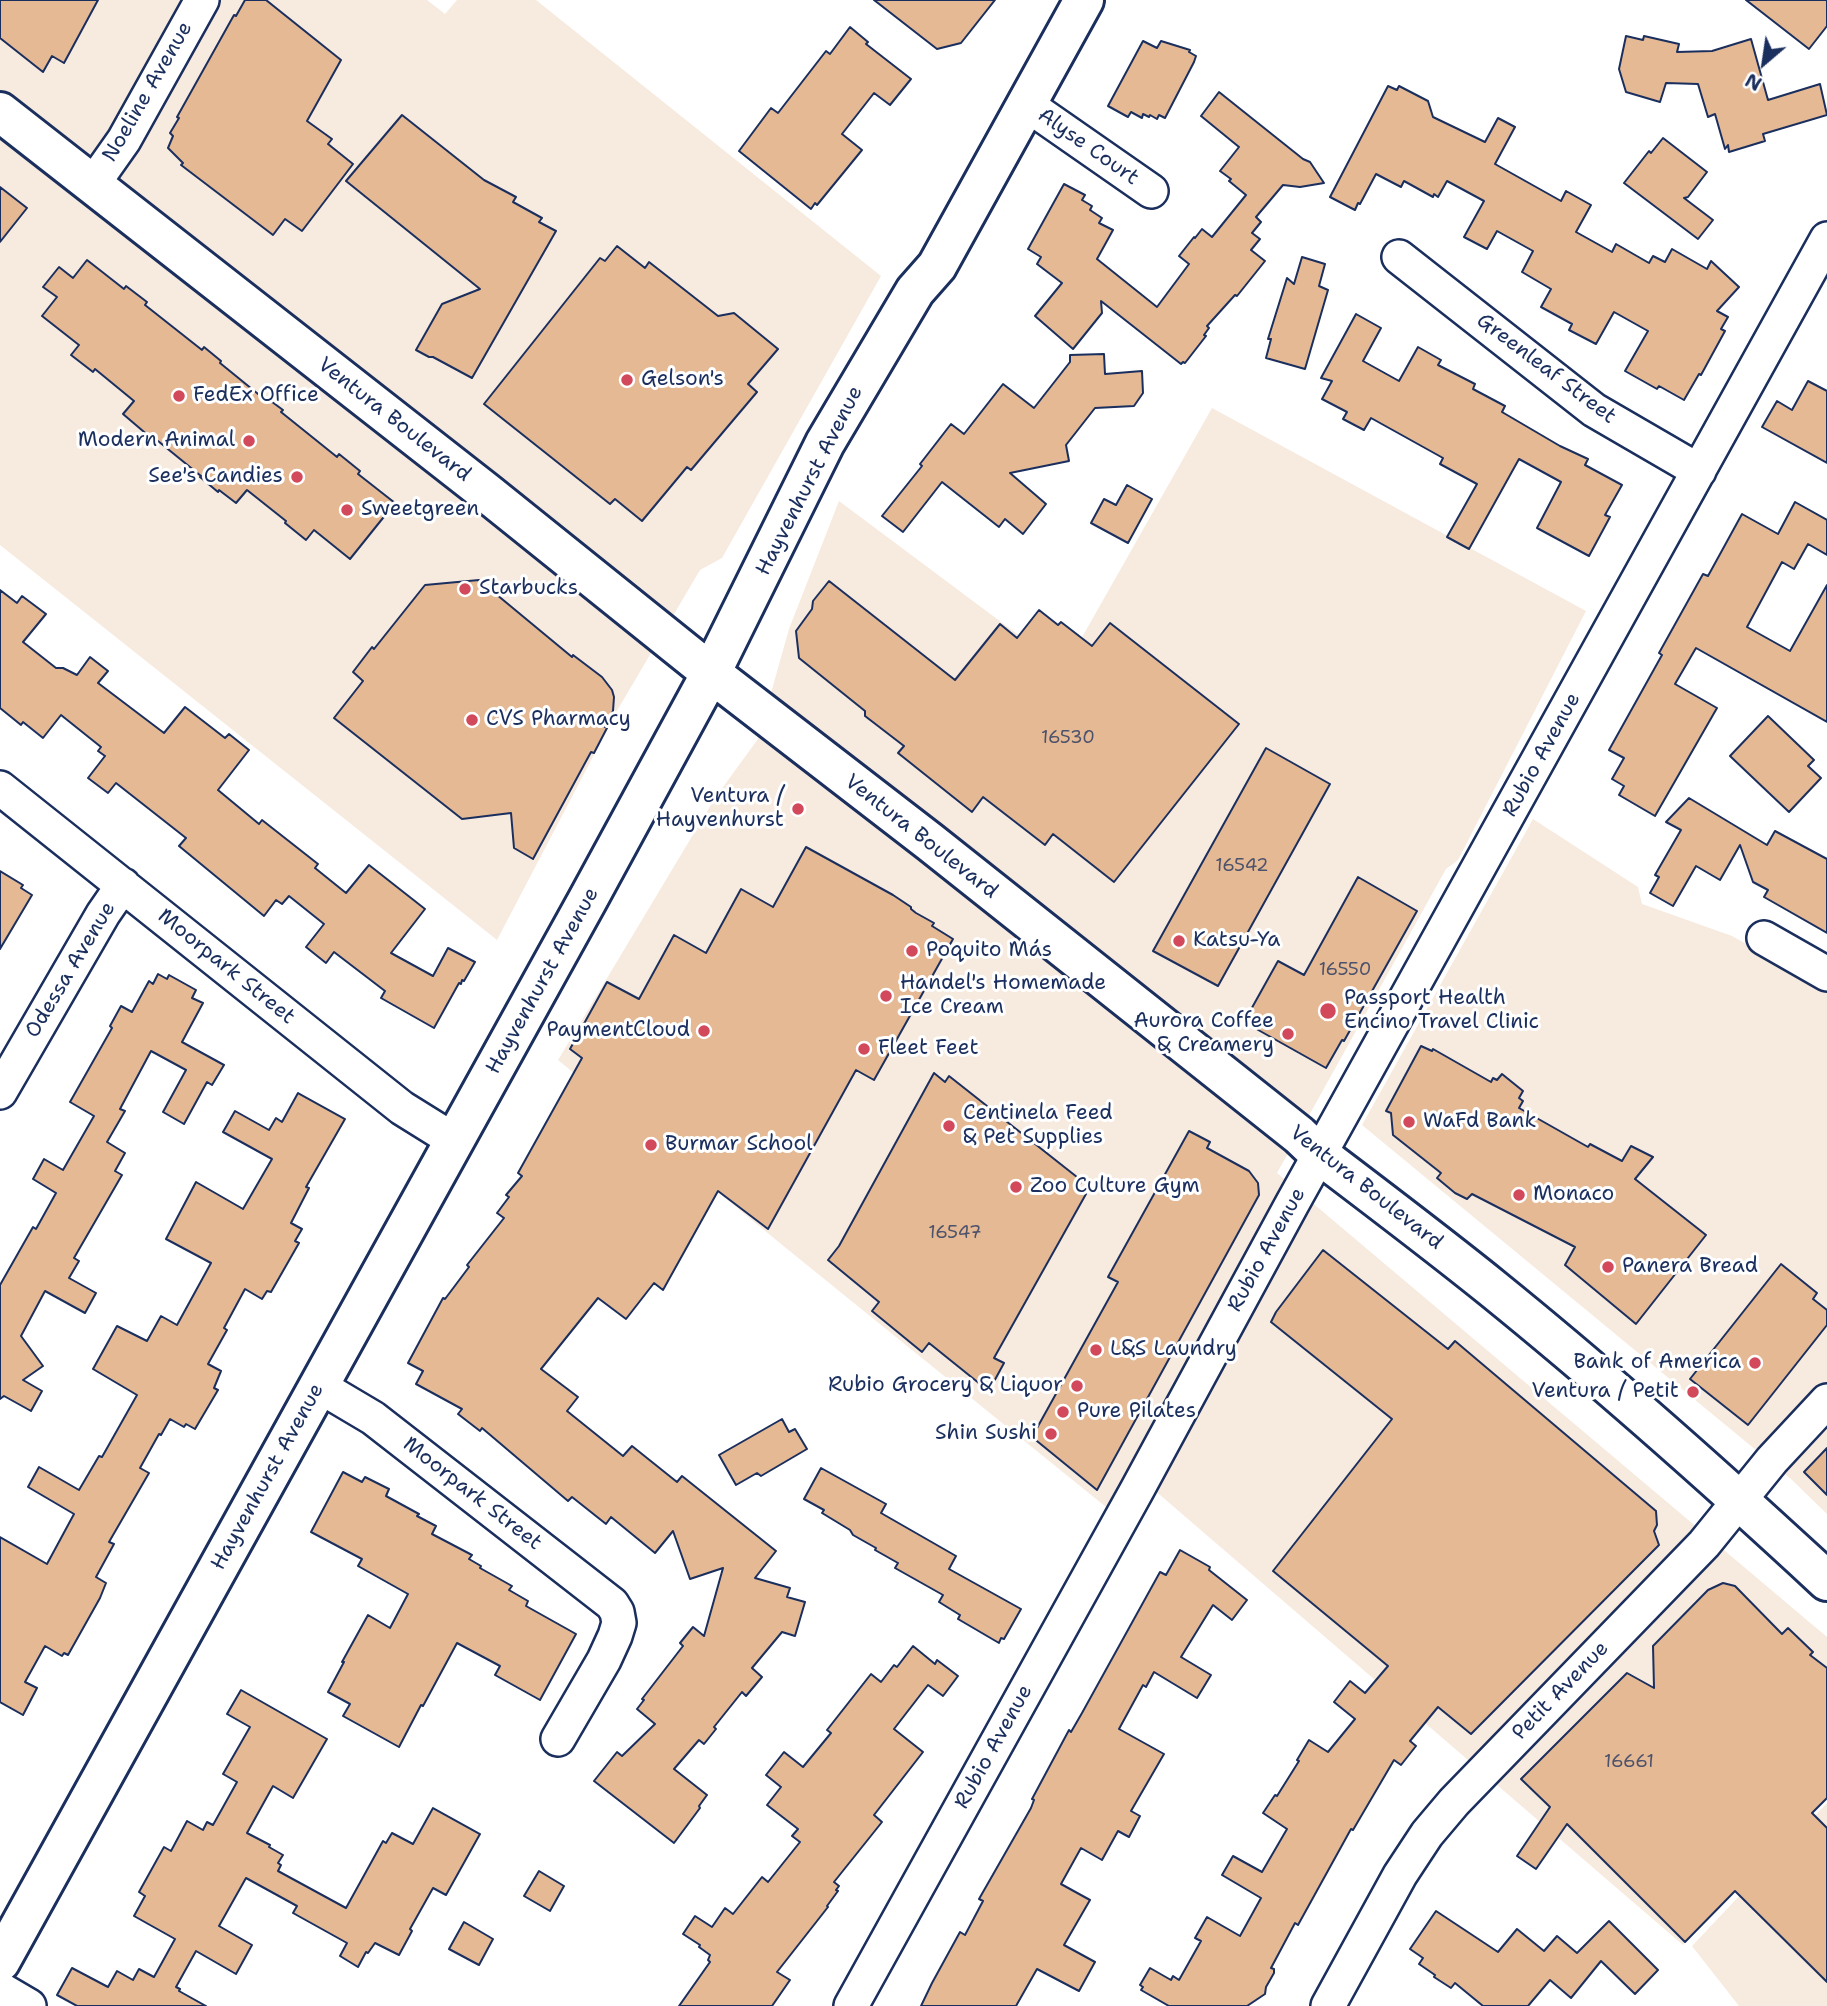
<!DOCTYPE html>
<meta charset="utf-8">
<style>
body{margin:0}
#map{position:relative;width:1827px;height:2006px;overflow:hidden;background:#fff;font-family:"Shantell Sans",sans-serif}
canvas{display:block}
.north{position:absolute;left:1729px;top:28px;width:70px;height:70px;-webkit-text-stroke:5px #fff;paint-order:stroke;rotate:209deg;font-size:19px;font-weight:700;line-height:28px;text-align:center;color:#1b2f5e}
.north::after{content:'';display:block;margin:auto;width:24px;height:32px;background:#1b2f5e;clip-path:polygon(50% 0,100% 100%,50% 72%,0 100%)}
</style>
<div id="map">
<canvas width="1827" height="2006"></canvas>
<div class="north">N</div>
</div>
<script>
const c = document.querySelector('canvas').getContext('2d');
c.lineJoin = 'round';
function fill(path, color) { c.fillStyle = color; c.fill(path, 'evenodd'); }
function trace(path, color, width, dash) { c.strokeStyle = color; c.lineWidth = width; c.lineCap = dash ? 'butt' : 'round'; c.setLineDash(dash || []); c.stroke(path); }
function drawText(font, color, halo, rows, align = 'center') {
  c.font = font + ' "Shantell Sans",sans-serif'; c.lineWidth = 6; c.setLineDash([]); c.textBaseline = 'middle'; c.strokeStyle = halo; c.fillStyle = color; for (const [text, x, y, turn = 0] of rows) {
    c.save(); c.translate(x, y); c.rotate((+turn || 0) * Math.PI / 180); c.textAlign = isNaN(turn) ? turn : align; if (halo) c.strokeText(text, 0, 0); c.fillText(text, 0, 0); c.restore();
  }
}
const built = new Path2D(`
 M17,0h410l18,14 12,-14h79l345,276 -159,282 -22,12 -82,139 -121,231 -497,-395v-519z
 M1212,408l374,203 -128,249 -12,9 -169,304 550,464v156l-144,152 -552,-475 -25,37 -325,-263 -223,-184 157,-262 43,-59 31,-110 50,-128 225,168z
 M1533,819l105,68 4,17 90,32 95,53v525l-36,-35 -429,-354z
 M1827,1803v203h-88l-47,-60z`);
const building = new Path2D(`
 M0,0h98l-34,63 -12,-7 -9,16 -43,-34z
 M245,0h21l75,60 -34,61 25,18 -4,5 25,20 -51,67 -17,-12 -12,16 -92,-70 2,-2 -15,-15 5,-12 -3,-3 9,-15 -2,-1 57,-102 2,1z
 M874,0h121l-34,43 -24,6z
 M1746,0h81v26l-18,23z
 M850,27l18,15 -2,2 45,35 -21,26 -16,-12 -32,41 20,16 -45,55 -2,-2 -4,6 -72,-58 32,-43 7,5 48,-62 4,3z
 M1626,36l17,4 1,-4 35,8 -2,8 35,-1 39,-12 17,61 52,-16 7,31 -64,19 2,7 -36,11 -1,-7 -3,4 -10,-35 -7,3 -10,-33 -32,-1 -6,19 -34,-10 -7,-23z
 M1143,41l14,7 4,-7 29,9 -1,2 7,4 -2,6 -29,56 -6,-3 -2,4 -7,-4 -1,2 -6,-3 -1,4 -11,-6 -3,5 -20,-11z
 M1388,86l9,4 2,-4 29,15 5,16 52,25 13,-24 17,9 -20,37 66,37 5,-10 25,14 -15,27 36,20 4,-8 33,19 4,-7 12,6 7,-13 35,20 4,-8 28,26 -22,24 11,6 -7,12 4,2 -24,44 -2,-1 -15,26 -25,-14 -2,3 -32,-18 23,-40 -34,-19 -18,32 -27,-14 3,-6 -31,-17 10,-18 -29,-17 11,-21 -36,-20 -10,18 -23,-12 20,-36 -37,-20 -9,16 -4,-3 -1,3 -29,-16 -3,6 -25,-13 -16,30 -2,-1 -3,7 -25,-13z
 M1219,92l84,67 7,3 14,21 -24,4 -17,-2 -27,32 5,5 -9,11 8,6 -9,11 14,11 -28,35 -2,-1 -28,31 2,2 -5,7 2,1 -21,27 -2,-1 -2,2 -80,-63 1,12 -29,36 -38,-33 27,-33 -25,-19 4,-7 -13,-8 36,-65 21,11 -3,5 10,6 -2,4 12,8 -3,5 14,7 -16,29 60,48 32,-43 -10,-8 15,-19 1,1 7,-9 10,8 34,-42 -17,-14 2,-2 -11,-8 19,-24 -38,-31z
 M402,115l82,65 32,17 -3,5 29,16 -3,4 17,9 -84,147 -39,-21h-4l-13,-7 26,-46 38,-15 -134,-108z
 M1663,138l44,34 -19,25 -4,1 29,22 -15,19 -74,-56 25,-32 2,2z
 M0,187l27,21 -27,34z
 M617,246l28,22 4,-6 69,54 16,-3 44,36 -30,35 9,8 -66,78 -4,-3 -45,54 -27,-22 -5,5 -126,-100 116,-146 5,3z
 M1302,257l23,7 -6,22 9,4 -23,79 -39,-11 5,-19h-3l19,-61 7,6z
 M87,260l37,29 2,-3 21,16 -2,3 57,45 2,-3 17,14 -1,2 43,35 1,-2 19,14 -2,2 56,45 2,-3 21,17 -2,3 37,29 -45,56 -36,-29 -8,10 -21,-17 1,-2 -39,-31 -11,13 -17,-13 -1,2 -18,-15 1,-1 -43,-35 -1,2 -34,-29 11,-13 -39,-32 -2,3 -22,-17 8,-10 -37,-29 15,-19 -14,-10 16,-20 14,11z
 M1356,314l25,14 -18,33 36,20 19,-34 23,13 -3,5 37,19 -2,5 32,17 -3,6 58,34 28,13 -3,6 37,20 -17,30 5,2 -21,39 -52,-28 24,-46 -42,-23 -50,90 -22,-12 30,-53 -37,-20 3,-6 -72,-40 -7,12 -21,-11 4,-7 -25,-13 10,-18 -11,-3z
 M1104,354l1,20 37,-3 1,22 -9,13 -39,2 -29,37 3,16 -59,12 36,31 -23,30 -18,-15 -6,8 -57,-45 -39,50 -21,-16 40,-50 -2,-2 31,-40 13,10 39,-50 31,24 36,-46v-7z
 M1808,381l19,10v72l-65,-36 15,-26 15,9z
 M1127,485l25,14 -24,44 -37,-20 13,-24 12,6z
 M1795,502l32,18v35l-19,-11 -14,25 -12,-7 -35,65 43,24 37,-66v137l-131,-74 -21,36 42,24 -62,108 -36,-21 5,-9 -12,-7 12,-21 -15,-8 53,-95 -3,-2 44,-79 5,2 34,-62 36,20z
 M479,580l93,77 1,-2 29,22 10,13 2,7 -1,14 -8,16 2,1 -13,25 -3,-1 -58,107 -19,-11 -3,-35 -49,6 -128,-101 29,-37 -10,-9 19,-25 2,2 51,-64z
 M829,581l126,99 45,-56 17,14 22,-28 19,15 3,-3 31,24 18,-23 129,101 -125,158 -61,-48 -8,11 -62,-48 -11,15 -74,-59 6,-7 -39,-30v-5l-66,-53 -3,-27 16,-22 1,-8z
 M0,590l17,13 5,-7 24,18 -23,28 33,26h7l14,7 13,-18 18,14 -10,12 66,50 21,-26 40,31 4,-4 20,16 -31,40 41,34 3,-4 56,44 -3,4 31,25 23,-28 56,44 -34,44 42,23 15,-28 27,14 -11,19 -2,-1 -1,4 -2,-1 -25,45 -53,-30 4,-7 -51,-39 -8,11 -20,-16 18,-23 -35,-28 -7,8 -6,-4 -12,16 -85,-70 7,-8 -70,-55 -8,10 -20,-15 17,-22 -7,-5 3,-4 -40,-32 -18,23 -20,-16 -2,3 -21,-17z
 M1768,716l46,44 -6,6 13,12 -32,34 -59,-56z
 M1266,748l64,36 -112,202 -65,-35z
 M1689,798l78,47 8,-14 52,28v74l-63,-36 4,-7 -15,-8 -13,-37 -20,35 -24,-14 -23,40 -23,-13 9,-16 -4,-2 26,-45 -15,-8z
 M806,847l87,48 18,12v2l5,4 18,10 -2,3 21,13 -79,141 -18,-10 -88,159 -50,-38 -55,99 -9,-7 -28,36 -28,-21 -57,71 37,28 -11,14 56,45 9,-10 45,36 5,-6 94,75 -21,27 35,10 -3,9 18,5 -10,34 -13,-4 -30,36 10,9 -16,19 -4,-4 -28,35 2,2 -12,15 -5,-4 -25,29 33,26 -8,11 1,2 -26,35 -80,-62 23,-29 5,4 33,-32 -18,-15 7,-9 -2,-1 41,-53 -3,-3 13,-16 11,9 19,-68 -33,11 -17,-48 -18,22 -44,-36 -5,7 -34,-27 -4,4 -86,-73 -2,3 -22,-17 4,-5 -46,-25 7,-13 -15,-8 35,-65 2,1 24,-32 -2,-2 37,-47 -7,-5 12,-16 -3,-2 16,-19 -4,-3 64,-115 -12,-9 37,-67 32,17 35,-64 32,18 35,-64 32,18z
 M0,871l23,14 -2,3 11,7 -32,54z
 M1358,877l59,34 -73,130 -2,-1 -16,28 -82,-46 34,-61 26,14z
 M158,974l9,5 2,-4 27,15 -4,8 11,5 -21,39 42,23 -12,20 -5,-3 -23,42 -21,-12 23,-42 -35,-19 -31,58 5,2 -18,31 18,11 -10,18 7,4 -48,83 5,3 -10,17 27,15 -11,20 -40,-22 -24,45 22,30 -20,14 19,11 -11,20 -27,-15 -4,3v-114l33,-58 3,2 20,-36 -23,-14 11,-20 19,11 31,-54 -24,-14 42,-74 -2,-2 11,-20 11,6 17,-31 4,3z
 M1421,1046l11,5 1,-2 58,33 2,-4 4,2 5,-6 21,17 -4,7 4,3 -4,7 69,39 2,-3 32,17 9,-15 22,11 -18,22 71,56 -70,89 -71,-59 10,-18 -103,-53 -5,5 -12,-6 -18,-15 4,-5 -48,-38 -2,-22 -5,-2z
 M934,1073l11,9 4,-6 133,105 -5,6 9,7 -92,164 10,5 -13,24 -9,-5 -2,2 -51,-41 -7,9 -50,-41 7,-9 -51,-42 11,-14z
 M298,1093l47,26 -39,68 3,1 -18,35 11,6 -7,12 4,2 -28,49 -4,-1 -5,8 -17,-10 -21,39 3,2 -19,34 13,7 -7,17 4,2 -23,39 -9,-5 -2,3 -14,-8 -9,16 -2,-1 -19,34 9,5 -40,69 5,2 -18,33 10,6 -6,15 -32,57 -4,-2 -2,3 -17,-10 -20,36 12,6 -14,27 -23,-13v-165l47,27 27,-50 -46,-27 11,-20 40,23 20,-34 3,1 35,-62 -44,-26 24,-43 30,15 14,-25 16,9 34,-62 -45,-24 30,-57 47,27 29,-50 -49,-27 12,-21 34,19 7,-12 6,4z
 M1189,1131l21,11 -3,6 42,23 9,12 1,12 -162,295 -65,-53 86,-155 -10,-5z
 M1323,1250l125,99 7,-8 201,170 1,14 -3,6 5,14 -188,189 -33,-27 -28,34 6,5 -15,19 -7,-5 -41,70 -2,-1 -53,96 -3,-2 -24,45 3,1v4l-8,14 -1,7 -18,12h-78l-28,-16 2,-3 -3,-2 10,-17 21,12 2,-4 6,4 22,-39 -6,-3 12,-21 33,19 21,-38 -39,-23 11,-19 29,16 25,-43 -24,-16 12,-18 2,1 22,-35 -2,-1 12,-20 19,12 27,-33 -21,-17 16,-21 15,12 23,-27 -115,-95 119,-152 -121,-97 5,-10z
 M1781,1264l36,29 -4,6 14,11v15l-79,100 -58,-46z
 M782,1419l7,13 6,-3 12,20 -46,27 -4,-3 -21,12 -17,-30z
 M1827,1448v47l-23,-23z
 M821,1468l65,36 -5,9 75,43 -7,13 72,40 -17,30 -3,-1 -2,5 -41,-24 2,-4 -21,-13 4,-7 -48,-27 3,-5 -23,-13 1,-2 -23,-13 -3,-5 -28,-17 2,-3 -20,-11z
 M343,1472l19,10 3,-5 24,12 -3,7 33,18 -2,2 19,10 -4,8 40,21 -3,4 12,7 -1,2 32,18 -3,4 19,11 -2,5 50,28 -36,66 -45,-25 5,-9 -43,-23 -34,63 -2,-1 -22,42 -56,-31 7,-12 -22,-12 16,-30h-2l26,-47 22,13 18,-34 -50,-28 4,-7 -51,-27z
 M1180,1550l30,17 -1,3 38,30 -15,20 -19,-15 -32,52 30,18 -14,23 -43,-26 -8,15 -3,-2 -24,44 45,25 -33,57 9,5 -11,21 -11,-6 -16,29 -21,-12 -20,36 29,16 -26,45 31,17 -16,29 -42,-22 -21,37h-95l11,-23 28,-51 5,3 18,-34 -4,-2 52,-91 3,-8 -2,-1 37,-69 2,2 11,-19 78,-141 6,3z
 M1723,1583l12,3 47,48 6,-6 25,24 -3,3 17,13v130l-15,15 15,15v154l-92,-91 -50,51 -118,-118 -31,45 -19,-13 33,-49 -29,-28 106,-106 27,15 -1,-42 55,-56z
 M913,1646l22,18 2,-4 21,16 -15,20 -15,-11 -34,44 29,23 -49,63 8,7 -48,60 5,4 -3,4 2,1 -11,15 1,1 -51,65 13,8 -18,26h-93l31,-44 -2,-2 2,-5 -11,-8 1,-2 -17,-11 12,-18 17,11 13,-19 8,6 29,-37 6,5 32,-40 -8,-6 6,-7 -31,-24 14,-18 -15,-12 18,-23 19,15 28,-34 -4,-3 44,-56 10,8 13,-17 3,2z
 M241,1690l86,49 -34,59 -20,-12 -26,47 23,12 -1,2 14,8 -5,8 3,2 -3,6 68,37 37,-67 3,2 6,-10 21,11 20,-36 47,26 -34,61 -13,-7 -23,41 2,2 -13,24 -24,-12 -7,10 -2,-1 -8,15 -18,-11 7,-13 -54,-30 4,-7 -51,-28 -27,48 33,19 -16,29 -40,-23 -20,36 4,2 -1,2 27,15h-129l-20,-11 15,-27 36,19 9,-16 16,9 6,-11 15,8 21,-38 -41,-23 11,-20 -6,-4 25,-45 7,4 16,-30 16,9 4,-8 6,3 24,-43 -14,-8 27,-47 -23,-13z
 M539,1871l25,15 -14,25 -26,-15z
 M1436,1911l62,41 19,-23 27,22 13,-15 20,17 32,-32 49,49 -23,24 -34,-33 -30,37 -21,-18 -22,26h-45l-28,-23 -4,5 -17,-11 1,-2 -16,-11 4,-6 -13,-9z
 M464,1922l29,17 -14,26 -30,-16z`);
const minor = new Path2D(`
 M1026,104l125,87
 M93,184l31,-44 78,-140
 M1399,257l195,153 105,61
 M0,788l402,320 53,33
 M1764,938l63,36
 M0,1092l103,-178 20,-29
 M319,1386l54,32 239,186 5,8 2,11 -4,13 -11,24 -46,79
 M0,1989l29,17
 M851,2006l286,-516 155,-286 535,-965
 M1328,2006l72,-131 27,-41 27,-32 250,-258 68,-84 55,-59`);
const major = new Path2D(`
 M0,112l487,381 224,180 219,169 369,293 21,20c58,44 115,87 172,133 115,93 226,192 335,293
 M0,1962l587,-1061 124,-228 114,-230 90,-152 22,-25 147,-266`);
const markers = [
 [627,380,7,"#d1495b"],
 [179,396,7,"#d1495b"],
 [249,441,7,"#d1495b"],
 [297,477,7,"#d1495b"],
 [347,510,7,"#d1495b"],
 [465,589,7,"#d1495b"],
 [472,720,7,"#d1495b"],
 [798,809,7,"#d1495b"],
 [1179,941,7,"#d1495b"],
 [912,951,7,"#d1495b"],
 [886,996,7,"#d1495b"],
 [1328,1011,9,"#d1495b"],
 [704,1031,7,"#d1495b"],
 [1288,1034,7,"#d1495b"],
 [864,1049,7,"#d1495b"],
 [1409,1122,7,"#d1495b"],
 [949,1126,7,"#d1495b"],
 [651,1145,7,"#d1495b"],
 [1016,1187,7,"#d1495b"],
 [1519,1195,7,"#d1495b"],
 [1608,1267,7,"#d1495b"],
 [1096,1350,7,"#d1495b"],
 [1755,1363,7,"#d1495b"],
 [1077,1386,7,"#d1495b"],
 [1693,1392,7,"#d1495b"],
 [1063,1412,7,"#d1495b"],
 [1051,1434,7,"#d1495b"]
];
const numberNames = [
 ["16530",1068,738],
 ["16542",1242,866],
 ["16550",1345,970],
 ["16547",955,1233],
 ["16661",1629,1762]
];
const streetNames = [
 ["Noeline Avenue",148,92,-60],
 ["Alyse Court",1088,147,35],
 ["Greenleaf Street",1546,369,37],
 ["Ventura Boulevard",394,420,38],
 ["Hayvenhurst Avenue",810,481,-63],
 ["Rubio Avenue",1542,755,-61],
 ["Ventura Boulevard",921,837,38],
 ["Moorpark Street",226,967,39],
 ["Odessa Avenue",71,970,-59],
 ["Hayvenhurst Avenue",543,981,-61],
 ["Ventura Boulevard",1366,1188,38],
 ["Rubio Avenue",1267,1250,-61],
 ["Hayvenhurst Avenue",268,1477,-61],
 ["Moorpark Street",472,1494,38],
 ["Petit Avenue",1561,1691,-46],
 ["Rubio Avenue",994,1747,-61]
];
const poiNames = [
 ["Gelson's",641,380],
 ["FedEx Office",193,396],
 ["Modern Animal",235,441,"right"],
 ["See's Candies",283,477,"right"],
 ["Sweetgreen",361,510],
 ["Starbucks",479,589],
 ["CVS Pharmacy",486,720],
 ["Ventura /",784,797,"right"],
 ["Hayvenhurst",784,821,"right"],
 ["Katsu-Ya",1193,941],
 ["Poquito Más",926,951],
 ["Handel's Homemade",900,984],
 ["Ice Cream",900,1008],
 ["Passport Health",1344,999],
 ["Encino Travel Clinic",1344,1023],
 ["Aurora Coffee",1274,1022,"right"],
 ["& Creamery",1274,1046,"right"],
 ["PaymentCloud",690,1031,"right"],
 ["Fleet Feet",878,1049],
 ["Centinela Feed",963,1114],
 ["& Pet Supplies",963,1138],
 ["WaFd Bank",1423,1122],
 ["Burmar School",665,1145],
 ["Zoo Culture Gym",1030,1187],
 ["Monaco",1533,1195],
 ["Panera Bread",1622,1267],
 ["L&S Laundry",1110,1350],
 ["Bank of America",1741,1363,"right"],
 ["Rubio Grocery & Liquor",1063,1386,"right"],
 ["Ventura / Petit",1679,1392,"right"],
 ["Pure Pilates",1077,1412],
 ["Shin Sushi",1037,1434,"right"]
];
fill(built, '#f7eadf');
fill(building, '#e4b994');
trace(building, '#1b2f5e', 2);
trace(minor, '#1b2f5e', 38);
trace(major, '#1b2f5e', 44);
trace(minor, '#fff', 33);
trace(major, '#fff', 38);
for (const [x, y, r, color] of markers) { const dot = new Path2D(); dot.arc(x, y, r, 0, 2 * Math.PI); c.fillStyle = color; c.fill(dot); trace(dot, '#fff', 2.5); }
drawText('18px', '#4d526c', null, numberNames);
drawText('21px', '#1b2f5e', '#fff', streetNames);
drawText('21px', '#1b2f5e', '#fff', poiNames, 'left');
</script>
